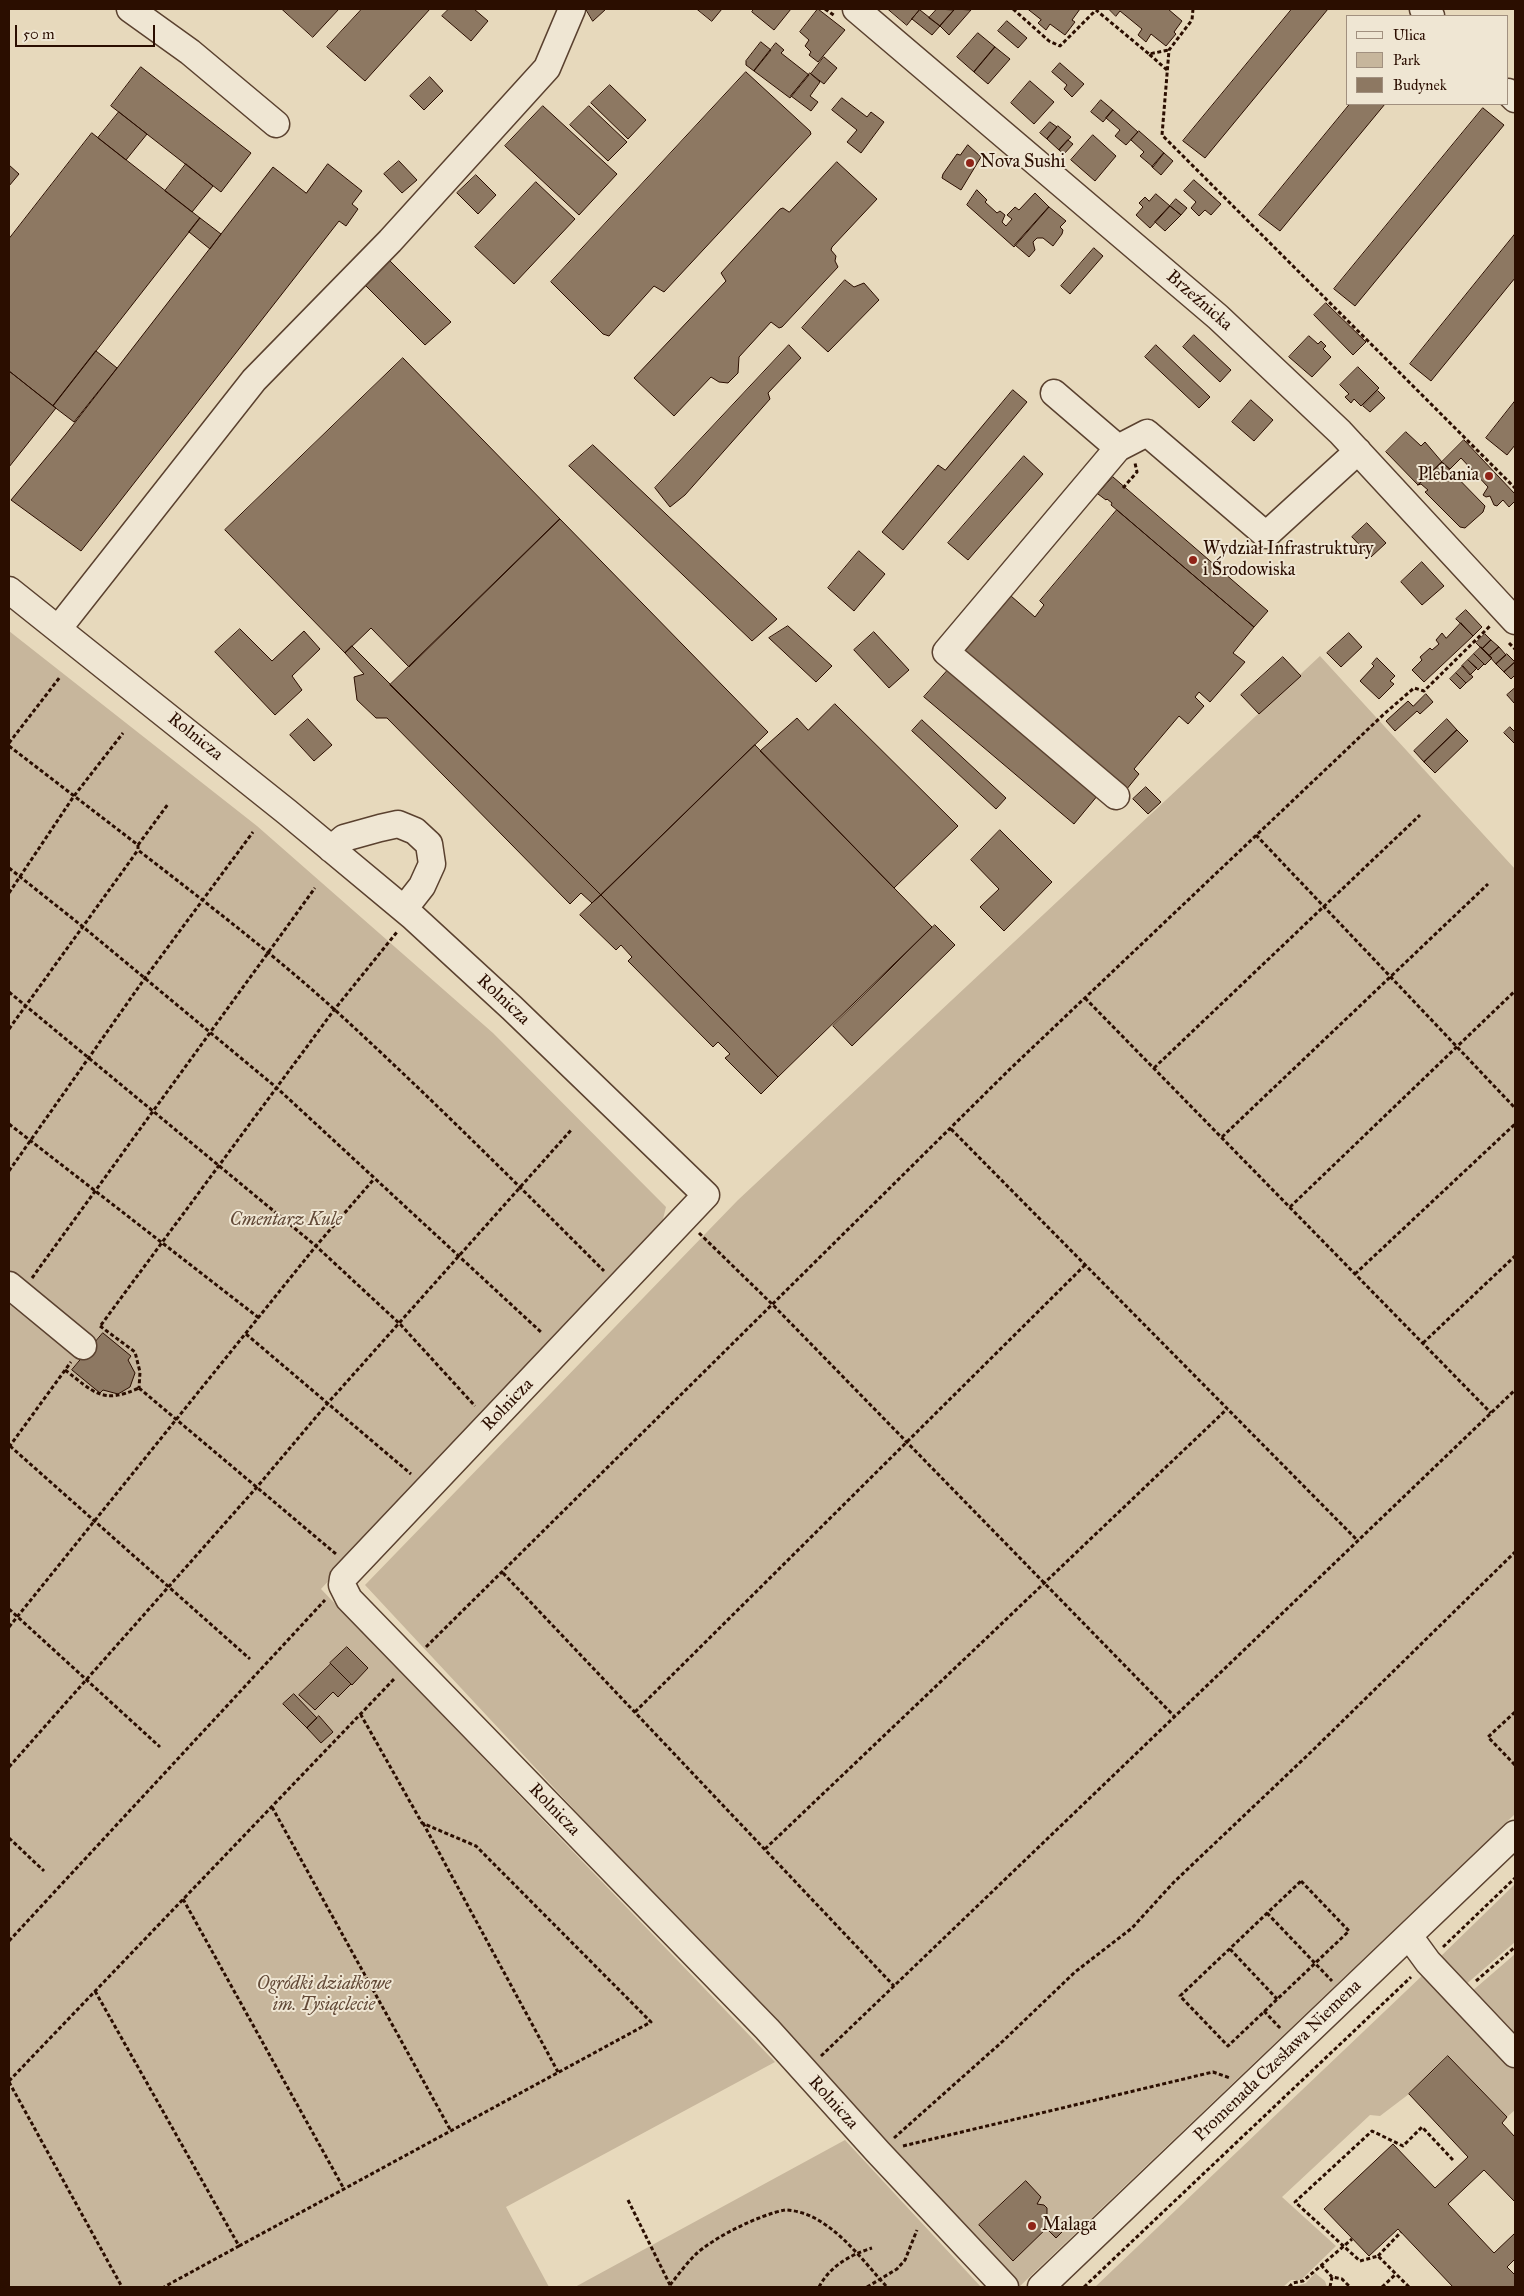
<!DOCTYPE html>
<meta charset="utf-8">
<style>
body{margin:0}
#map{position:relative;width:1524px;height:2296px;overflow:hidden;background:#e7d9bc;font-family:"IM FELL Great Primer",serif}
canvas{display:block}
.frame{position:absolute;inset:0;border:10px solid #2b0e00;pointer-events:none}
.legend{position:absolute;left:1346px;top:15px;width:162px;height:90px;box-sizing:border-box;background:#efe6d3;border:1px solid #a1907f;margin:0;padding:6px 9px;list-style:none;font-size:15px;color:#2b0e00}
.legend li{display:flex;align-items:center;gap:10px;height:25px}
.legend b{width:25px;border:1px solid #a1907f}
.scale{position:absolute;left:15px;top:25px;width:140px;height:22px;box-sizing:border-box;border:2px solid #2b0e00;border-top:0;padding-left:6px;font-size:15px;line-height:18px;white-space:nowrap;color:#2b0e00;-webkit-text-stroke:4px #efe6d3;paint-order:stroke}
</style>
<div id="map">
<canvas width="1524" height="2296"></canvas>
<div class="frame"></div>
<ul class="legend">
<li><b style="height:6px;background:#efe6d3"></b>Ulica</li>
<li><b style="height:14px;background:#c7b69c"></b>Park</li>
<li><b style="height:14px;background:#8d7862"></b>Budynek</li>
</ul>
<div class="scale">50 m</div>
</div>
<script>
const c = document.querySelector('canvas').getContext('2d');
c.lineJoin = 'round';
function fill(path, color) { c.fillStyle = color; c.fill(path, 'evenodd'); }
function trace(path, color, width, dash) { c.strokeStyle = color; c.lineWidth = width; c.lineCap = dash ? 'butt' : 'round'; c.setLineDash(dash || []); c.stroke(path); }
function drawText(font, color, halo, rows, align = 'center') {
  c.font = font + ' "IM FELL Great Primer",serif'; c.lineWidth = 4; c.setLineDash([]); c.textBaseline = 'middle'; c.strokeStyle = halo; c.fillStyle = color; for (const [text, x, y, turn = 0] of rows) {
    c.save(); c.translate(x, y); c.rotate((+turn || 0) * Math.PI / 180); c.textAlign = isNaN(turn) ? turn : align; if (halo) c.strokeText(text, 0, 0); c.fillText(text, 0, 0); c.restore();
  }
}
const green = new Path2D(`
 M9,631l248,195 236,207 173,174 -4,16 -341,366 454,473 -269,145 43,80h-540z
 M1320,656l195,213v945l-496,473 -654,-702 373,-385z
 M1515,1884v58l-51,44 -25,-28z
 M1515,1954v84l-44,-46z
 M1426,1972l89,97v41l-8,7 -59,-61 -39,38 -29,22 -10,-1 -88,82 54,49 -35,34h-10l-8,7h-188z
 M845,2140l136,147h-406z
 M1315,2273l10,8 2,6h-34l13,-4z`);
const building = new Path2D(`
 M282,9h57l-26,28z
 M362,9h68l-65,72 -38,-34z
 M449,9h25l14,12 -17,20 -29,-25z
 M586,9h20l-13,12z
 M697,9h25l-10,12z
 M754,9h37l-17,21 -22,-18z
 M818,9l27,21 -27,32 -9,-7 2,-3 -6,-6 4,-6 -9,-8z
 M888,9h32l-13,16z
 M937,9l17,1 -14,16 -11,-8z
 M955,9l16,1 -22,25 -9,-9z
 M1028,9h52l-8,11 3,2 -10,13 -15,-11 -4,6 -8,-7 3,-3z
 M1109,9h59l14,12 -8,11 2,2 -10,12 -15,-12 -5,8 -8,-7 4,-6 -22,-18 -4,5z
 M1292,9h36l-123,149 -22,-17z
 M920,10l20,16 -8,9 -20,-16z
 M1007,21l20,17 -9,10 -20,-17z
 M978,33l17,14 -21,25 -17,-15z
 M761,42l10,8 -17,21 -8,-6v-4z
 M776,43l8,7 -3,3 28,22 -19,23 -36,-27z
 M995,47l15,12 -22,25 -14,-12z
 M824,57l13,11 -13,16 -13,-10z
 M1060,63l24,21 -12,13 -8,-8 3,-4 -15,-13z
 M141,67l110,86 -30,39 -110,-86z
 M746,72l64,59 1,3 -147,158 -10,-6 -45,50 -6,-2 -52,-52z
 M810,73l10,9 -10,14 8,6 -7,9 -20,-15z
 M430,77l13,14 -19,19 -14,-14z
 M1030,81l24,21 -20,22 -23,-21z
 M610,85l36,35 -18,19 -37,-36z
 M842,98l25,19 4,-5 13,10 -23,31 -14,-11 10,-12 -25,-20z
 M1101,100l12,10 -10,12 -12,-10z
 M1350,104h35l-105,127 -21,-16z
 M543,106l74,68 -38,41 -74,-69z
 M589,106l38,36 -19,19 -38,-36z
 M1483,108l21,17 -149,181 -21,-17z
 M1113,110l25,22 -12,13 -11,-9 5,-6 -14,-12z
 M119,112l28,22 -21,26 -28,-22z
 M1050,122l7,5 -10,12 -7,-6z
 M1058,126l13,11 -12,13 -12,-11z
 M1139,131l25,22 -11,14 -13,-11 4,-4 -13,-12z
 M92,133l108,85 -147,188 -44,-35v-132z
 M1093,135l23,21 -21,25 -24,-21z
 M1068,140l5,4 -9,10 -5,-4z
 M968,145l13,12 -20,33 -19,-12 1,-4 14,-20 3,1z
 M1164,153l9,8 -12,14 -9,-8z
 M399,161l18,19 -15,13 -18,-19z
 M837,162l40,37 -45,48 -1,3 5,6 -1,5 3,6 -56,60 -3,1 -8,-6 -32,35 -1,16 -10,10 -9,-1 -8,-5 -37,39 -40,-38 92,-97 -5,-8 59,-64 3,-1 6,4z
 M186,164l27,22 -21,26 -27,-21z
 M328,164l34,27 -10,13 6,5 -12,17 -7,-5 -258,330 -70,-51 55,-66 207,-267 33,26z
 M9,165l10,9 -10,12z
 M476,175l20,20 -18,19 -21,-21z
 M1194,180l27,24 -10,11 -6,-5 -6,6 -8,-8 5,-6 -12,-11z
 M536,182l39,37 -61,65 -39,-37z
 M977,190l10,10 -2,2 12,11 3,-2 5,4 -3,7 4,4 6,-7 -5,-4 8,-8 4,3 16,-17 14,14 -35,40 -47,-42z
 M1156,194l14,12 -20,22 -14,-13 7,-8 -4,-4 6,-6 4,4z
 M1176,199l11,9 -6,7 -11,-9z
 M1170,206l11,9 -16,16 -10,-9z
 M1049,207l17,14 -6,6 3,3 -1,4 -9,12 -10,-8h-6l-4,4 2,8 -6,7 -14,-12z
 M200,218l21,16 -11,15 -21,-17z
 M1515,234v44l-84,103 -21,-17z
 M1094,248l9,8 -33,38 -9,-8z
 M389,260l62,62 -26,23 -62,-62z
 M845,280l9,7 10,-4 15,17 -51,52 -26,-24z
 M1326,303l40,39 -13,13 -39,-40z
 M1194,335l37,35 -11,12 -37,-35z
 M1309,336l9,8 3,-3 5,5 -3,3 8,8 -19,20 -23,-20z
 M789,345l12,13 -33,35 2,6 -85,96 -15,12 -15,-19z
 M1156,345l54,52 -11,11 -54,-51z
 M96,351l21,17 -43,54 -21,-16z
 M403,358l157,161 -151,148 -38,-39 -26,25 -120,-123z
 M1358,367l21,21 -18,18 -7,-7 -3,4 -6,-6 4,-3 -9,-9z
 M9,371l47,37 -47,59z
 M1013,390l14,12 -124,148 -21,-18 56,-67 7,5z
 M1378,391l7,7 -15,14 -7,-6z
 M1251,400l22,20 -19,21 -22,-19z
 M1515,401v44l-8,10 -21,-17z
 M1406,432l15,14 4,-4 17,20 -24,23 -32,-33z
 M1464,440l51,54v7l-6,6 -6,-7 -6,6 -3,-1 -4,-9 -4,1 -3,-2 5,-8 -27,-29 -11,11 -8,-7z
 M593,445l184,174 -25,22 -183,-175z
 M1024,456l19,18 -75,86 -20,-17z
 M1442,462l43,44 -2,6 -18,16 -5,-1 -35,-35 3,-2 -7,-6 -3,1z
 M1113,477l155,134 -14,16 -143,-122 1,-2 -5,-4 -1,1 -8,-6z
 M1117,510l137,117 -21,26 12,9 -35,40 -11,-10 -4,5 9,9 -16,18 -9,-8 -45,53 5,5 -13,16 -163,-137 48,-57 24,21 9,-12 -4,-4z
 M560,519l208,213 -167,163 -211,-210z
 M1367,523l19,20 -15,14 -19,-20z
 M859,551l26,23 -31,37 -26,-23z
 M1422,562l22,24 -22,19 -21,-23z
 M1466,610l16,17 -9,9 -17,-17z
 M1461,623l12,13 -49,46 -12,-12 10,-10 -2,-3 10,-9 2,2 7,-6 -3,-4 6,-7 4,5z
 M788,626l44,40 -16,16 -47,-44z
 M240,629l32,32 32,-30 16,18 -28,27 10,14 -27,25 -60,-63z
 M874,632l35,38 -20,18 -35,-38z
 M1349,633l13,14 -21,20 -14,-14z
 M1485,634l6,6 -9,9 -6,-6z
 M1491,640l8,7 -10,9 -7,-7z
 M352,646l249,249 -9,8 -11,-10 -11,11 -183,-186h-11l-19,-18 -3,-23 10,-3 -19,-21z
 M1481,647l11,11 -7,7 -11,-11z
 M1499,647l7,8 -10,9 -7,-8z
 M1474,654l10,10 -6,6 -10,-10z
 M1507,654l8,8 -11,10 -8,-8z
 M1283,657l18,19 -42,38 -18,-19z
 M1377,658l18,18 -5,5 4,3 -15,15 -19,-18 14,-15 -2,-2z
 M1468,660l9,8 -7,7 -8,-9z
 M1515,662v13l-4,4 -7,-7z
 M1463,666l10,11 -7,6 -10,-10z
 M948,670l150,125 -24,29 -150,-127z
 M1456,673l10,10 -6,6 -10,-10z
 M1515,688v14l-1,1 -7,-8z
 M1426,694l7,8 -13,12 -3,-3 -22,20 -9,-10 22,-20 5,5z
 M835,704l123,122 -64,62 -134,-137 37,-33 11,12z
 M308,719l24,26 -18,16 -24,-26z
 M1447,719l10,11 -33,32 -10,-11z
 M922,720l84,78 -10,11 -84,-78z
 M1510,727l5,5v12l-11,-11z
 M1457,730l11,11 -33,32 -11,-11z
 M755,745l177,182 -154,150 -177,-182z
 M1146,787l15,15 -13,12 -15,-15z
 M1000,830l52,52 -48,49 -24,-24 19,-18 -28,-29z
 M601,895l177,182 -17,17 -36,-36 5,-4 -12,-12 -5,5 -85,-86 4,-4 -11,-12 -5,5 -36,-35z
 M935,925l20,20 -103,101 -19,-20z
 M103,1333l28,23 -3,4 7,13 -5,14 -12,7 -15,-4 -3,3 -28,-23z
 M347,1647l21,21 -16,17 -22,-22z
 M331,1664l20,20 -13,13 -5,-5 -18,18 -16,-15z
 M294,1694l23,24 -10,10 -24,-24z
 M319,1716l14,16 -12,11 -14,-15z
 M1448,2056l59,61 -5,6 13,14v65l-31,-32 -36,34 46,49 21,-20v26l-8,8 8,8v12h-62l-55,-58 -29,27 -45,-47 69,-65 42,44 33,-31 -59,-63z
 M1026,2181l15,16 -4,7 7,1 3,3v8l6,6 -40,39 -34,-36z
 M1057,2220l8,9 -9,9 -9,-9z`);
const path = new Path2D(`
 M825,9l10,7
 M1013,9l36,32 11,5 36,-36 53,44
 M1193,9l-1,11 -23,30 -7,85 353,353
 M1167,70l-18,-16 20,-4
 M1123,488l14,-16 -2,-9
 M1509,643l6,6
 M9,743l51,-66
 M9,746l129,99v5c67,52 134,103 197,160 92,84 181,173 269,261
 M1256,835l259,273
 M138,845l30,-41
 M9,868l73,58 195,162 265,245
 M9,893l65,-97 49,-63
 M9,992l307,254 84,78 75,82
 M1085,998l406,415
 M9,1029l129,-179
 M1154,1068l266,-253
 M9,1124l250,194
 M951,1129l407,412
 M1222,1137l266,-253
 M9,1171l136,-193 108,-146
 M1290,1207l225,-216
 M699,1233l74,72 402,412
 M1355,1274l160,-150
 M32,1278l283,-390
 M101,1325l233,-315 63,-78
 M100,1326l35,26 5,20 -1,16
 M246,1334l165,140
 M1423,1343l92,-87
 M65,1370c29,22 37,35 74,18
 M139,1388l197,166
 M10,1446l240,213
 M9,1447l62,-85
 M503,1573l391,413
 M9,1609l151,138
 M9,1627l307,-381 58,-67
 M426,1647l584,-578 374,-355 30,-26 10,3 67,-66
 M635,1712l450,-447
 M1515,1712l-27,25 27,28
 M9,1767l248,-280 70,-83 245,-275
 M272,1807l179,324
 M423,1823l135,249
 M9,1838l35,33
 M765,1849l462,-440
 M1301,1881l48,50 -121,115 -48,-50z
 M183,1899l161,290
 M1267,1913l65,68
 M9,1941l316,-341
 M1443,1947l72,-69
 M1230,1949l47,50
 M1476,1981l39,-34
 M95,1991l144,255 -75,41
 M1264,2011l17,18
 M821,2056l694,-666
 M9,2081l386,-403
 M9,2082l113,205
 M894,2138l109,-97 72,-69 57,-44 42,-46 137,-130 204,-200
 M903,2146l310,-74 17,6
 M628,2200l43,87
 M239,2246l412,-224 -175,-176 -54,-23 -61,-108
 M1378,2256l23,-24
 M1321,2265l11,12
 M670,2285c8,-10 16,-21 25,-30 19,-18 64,-40 90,-45 43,1 76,49 102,77
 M819,2287c11,-21 31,-32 53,-39
 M867,2287l30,-18 8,-9 12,-30
 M1084,2287l327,-310
 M1289,2287l4,-4 10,-2 49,-42
 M1330,2287l2,-10 10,2 8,8
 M1382,2287l14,-13
 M1409,2287l-31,-31 -18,5 -65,-59 77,-71 31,15 19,-19 31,33`);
const minor = new Path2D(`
 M130,9l60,43 86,72
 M856,9l362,308 122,115 175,189
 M1423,9l8,7
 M1508,92l7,7
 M1054,393l64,55 29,-15 119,102 92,-84
 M9,590l278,222 125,104 100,92 194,187 -363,383 -1,7 7,14 418,430 111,123 127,135
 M58,629l196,-249 136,-139 157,-173 25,-59
 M1116,796l-170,-144 172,-204
 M331,849l13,-11 36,-10 18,-4 17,7 14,13 3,20 -10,22 -18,23
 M9,1285l74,61
 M1409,1936l19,26 87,92
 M1041,2287l474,-453`);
const markers = [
 [970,163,5,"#8f2418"],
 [1489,476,5,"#8f2418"],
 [1193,560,5,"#8f2418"],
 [1032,2226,5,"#8f2418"]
];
const poiNames = [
 ["Nova Sushi",980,163],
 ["Plebania",1479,476,"right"],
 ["Wydział Infrastruktury",1203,550],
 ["i Środowiska",1203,571],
 ["Malaga",1042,2226]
];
const streetNames = [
 ["Brzeźnicka",1199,301,41],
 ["Rolnicza",195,737,39],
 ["Rolnicza",503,1000,43],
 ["Rolnicza",508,1405,-46],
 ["Rolnicza",554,1810,46],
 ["Promenada Czesława Niemena",1278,2061,-44],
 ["Rolnicza",833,2103,48]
];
const parkNames = [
 ["Cmentarz Kule",286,1221],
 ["Ogródki działkowe",324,1985],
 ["im. Tysiąclecie",324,2006]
];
fill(green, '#c7b69c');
fill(building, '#8d7862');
trace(building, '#2b0e00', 1);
trace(minor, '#5a412f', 29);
trace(path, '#2b0e00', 3, [4, 2.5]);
trace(minor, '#efe6d3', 26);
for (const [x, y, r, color] of markers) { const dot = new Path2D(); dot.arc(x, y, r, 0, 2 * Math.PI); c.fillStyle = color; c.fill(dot); trace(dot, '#efe6d3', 2); }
drawText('18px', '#2b0e00', '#efe6d3', poiNames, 'left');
drawText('18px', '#2b0e00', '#efe6d3', streetNames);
drawText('italic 18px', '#624937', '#efe6d3', parkNames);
</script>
